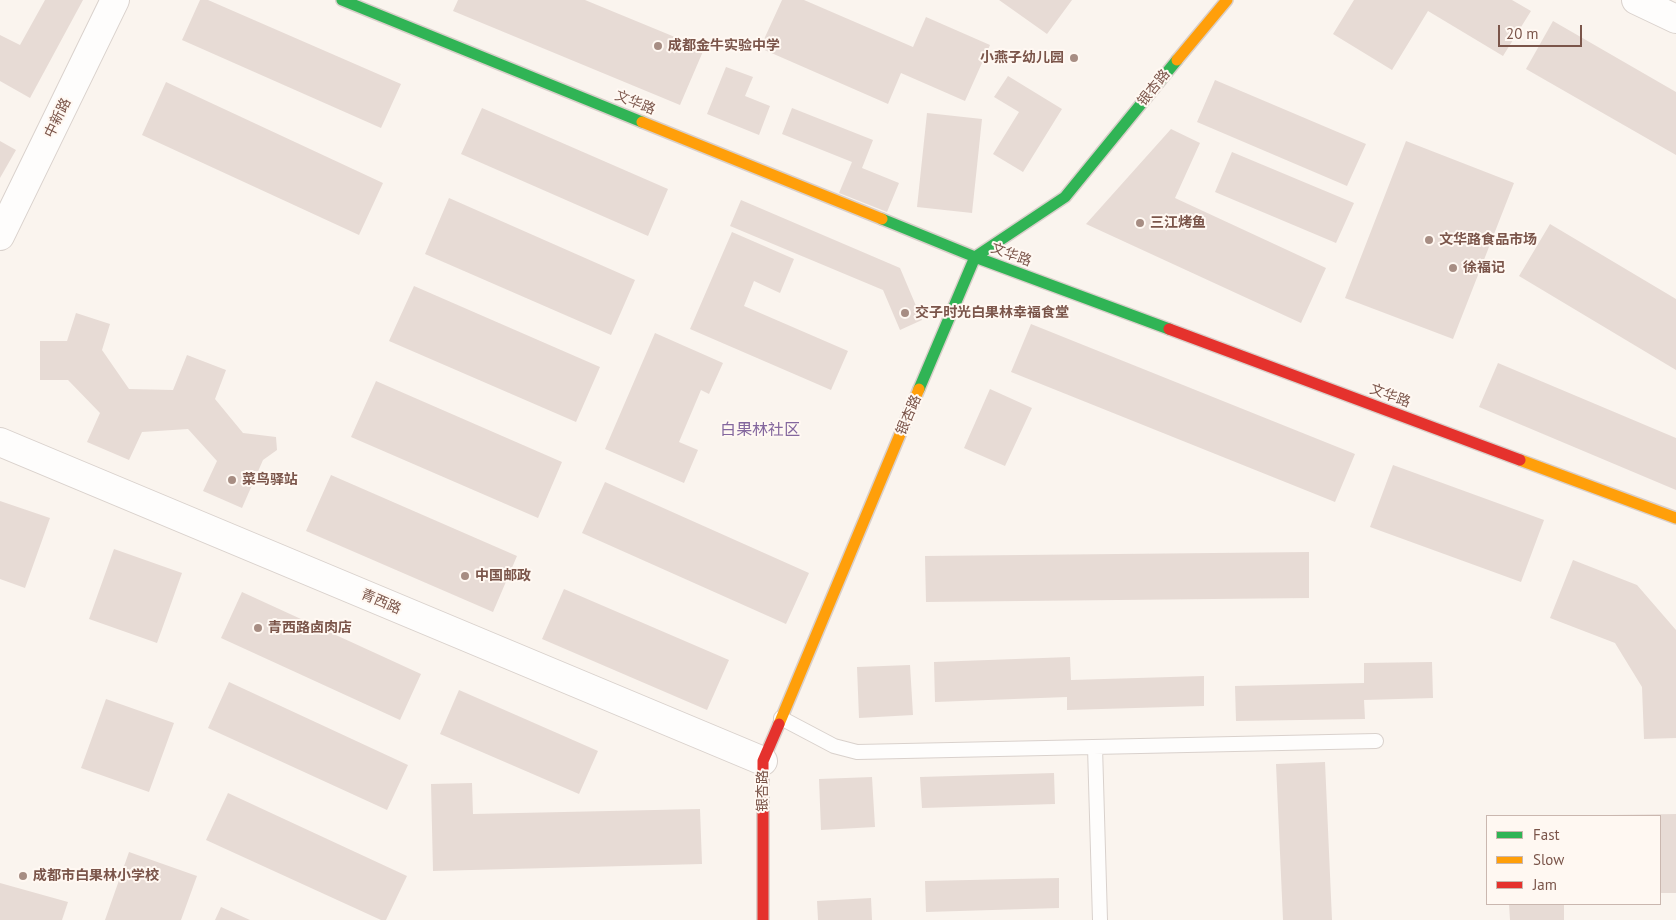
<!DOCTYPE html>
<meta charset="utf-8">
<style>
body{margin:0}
#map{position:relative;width:1676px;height:920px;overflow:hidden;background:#faf4ee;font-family:"PT Sans",sans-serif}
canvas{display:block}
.legend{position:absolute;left:1486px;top:815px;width:175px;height:90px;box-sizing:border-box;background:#fff8f2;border:1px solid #cab7af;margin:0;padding:6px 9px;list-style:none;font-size:15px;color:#7b554a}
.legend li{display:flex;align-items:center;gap:10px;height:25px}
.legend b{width:25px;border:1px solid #cab7af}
.scale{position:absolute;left:1498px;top:25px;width:84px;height:22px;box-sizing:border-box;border:2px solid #7b554a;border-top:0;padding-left:6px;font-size:15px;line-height:18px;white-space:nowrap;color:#7b554a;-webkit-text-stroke:4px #fff8f2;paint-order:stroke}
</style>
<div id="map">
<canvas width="1676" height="920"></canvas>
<ul class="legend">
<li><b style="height:6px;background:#30b455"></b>Fast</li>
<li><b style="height:6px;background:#ff9f0a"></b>Slow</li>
<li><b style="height:6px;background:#e5322d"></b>Jam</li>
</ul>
<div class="scale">20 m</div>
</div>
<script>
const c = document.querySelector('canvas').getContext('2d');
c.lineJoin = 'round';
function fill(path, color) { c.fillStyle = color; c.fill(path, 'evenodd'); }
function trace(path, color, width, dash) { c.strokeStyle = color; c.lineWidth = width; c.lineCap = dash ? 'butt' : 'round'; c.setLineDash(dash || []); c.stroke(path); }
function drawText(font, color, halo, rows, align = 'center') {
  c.font = font + ' "PT Sans","Noto Sans SC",sans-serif'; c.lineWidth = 4; c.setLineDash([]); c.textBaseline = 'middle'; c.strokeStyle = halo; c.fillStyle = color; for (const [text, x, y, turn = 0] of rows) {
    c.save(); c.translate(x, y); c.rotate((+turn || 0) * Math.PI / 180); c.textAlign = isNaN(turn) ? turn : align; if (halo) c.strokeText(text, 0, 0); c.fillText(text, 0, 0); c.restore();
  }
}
const building = new Path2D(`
 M45,0h38l-53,98 -30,-17v-46l20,10z
 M200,0h8l193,84 -20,44 -199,-88z
 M458,0h127l119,49 -24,56 -227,-94z
 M782,0h22l109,47 13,-30 64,28 -25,56 -64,-28 -13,31 -128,-56z
 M999,0h73l-25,34z
 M1354,0h158l19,11 -28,45 -75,-45 -36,59 -59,-36z
 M1553,21l123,71v63l-150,-86z
 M726,67l27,10 -8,19 25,10 -11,29 -52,-21z
 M1008,76l54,33 -39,63 -30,-18 26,-42 -25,-15z
 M1215,80l151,64 -19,42 -150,-64z
 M166,82l217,101 -24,52 -217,-100z
 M482,108l186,81 -20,47 -187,-82z
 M792,108l81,32 -11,28 37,15 -12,29 -48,-19 13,-31 -70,-28z
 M927,113l55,6 -10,94 -55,-6z
 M1171,129l29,14 -25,55 151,70 -25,55 -215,-99z
 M0,141l16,9 -16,28z
 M1406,141l108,42 -61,156 -108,-41z
 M1232,152l122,51 -18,40 -121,-51z
 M449,198l186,82 -24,55 -186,-81z
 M741,200l159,68 22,52 -22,10 -17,-40 -153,-64z
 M1550,224l126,75v71l-157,-94z
 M732,232l62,27 -14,34 -26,-12 -10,25 104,45 -17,39 -141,-61z
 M414,286l186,81 -24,55 -187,-81z
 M76,313l34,11 -8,26 27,39 44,1 14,-35 39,15 -11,29 28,34 33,4 1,13 -14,10 -21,48 -39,-17 14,-30 -29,-32 -46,3 -13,28 -42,-18 13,-29 -32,-33h-28v-39h27z
 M1031,324l324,130 -20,48 -324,-130z
 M655,333l68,30 -14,31 -8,-4 -22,52 19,8 -14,33 -79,-34z
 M1498,363l178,75v52l-197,-83z
 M376,381l186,81 -24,56 -187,-81z
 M990,389l42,19 -27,58 -41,-18z
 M1393,465l151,55 -23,62 -151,-55z
 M331,475l186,81 -24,56 -187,-81z
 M605,482l204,91 -23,51 -204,-91z
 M0,501l50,17 -25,70 -25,-9z
 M114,549l68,24 -25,70 -68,-24z
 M1309,552v46l-383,4 -1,-46z
 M1573,560l64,25 39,45v108l-32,1 -2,-52 -27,-44 -65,-25z
 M564,589l165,71 -22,50 -165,-71z
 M242,592l179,82 -21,46 -179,-82z
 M1070,657l1,23 133,-4v30l-137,4v-13l-132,5 -1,-40z
 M1432,662l1,36 -69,2 1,19 -129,2 -1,-35 129,-3v-20z
 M910,665l3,50 -54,3 -2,-51z
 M229,682l179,83 -21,45 -179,-82z
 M459,690l139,61 -19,43 -139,-60z
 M106,699l68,24 -25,69 -68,-24z
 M1325,762l7,158h-49l-7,-156z
 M1054,773l1,31 -133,4 -2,-31z
 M872,777l3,50 -54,3 -2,-51z
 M472,783l1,31 227,-5 2,55 -269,7 -2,-87z
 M228,793l179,83 -21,44h-5l-175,-80z
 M1676,814v79h-16v-77l-50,-1z
 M129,852l68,24 -16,44h-76z
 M1059,878v30l-133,4 -1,-31z
 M0,883l68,19 -6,18h-62z
 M871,898l1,22h-54l-1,-19z
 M1509,904h55v16h-54z
 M221,907l29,13h-35z`);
const lane = new Path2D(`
 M781,718l53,28 23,6 519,-11
 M1095,747l5,173`);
const street = new Path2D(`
 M1636,0l40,19
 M0,236l115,-236
 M0,442l763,319`);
const fast = new Path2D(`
 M342,0l300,122
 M882,219l93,38 194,72
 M919,389l56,-132 90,-60 112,-137`);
const slow = new Path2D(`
 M1177,60l50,-60
 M642,122l240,97
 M1520,460l156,58
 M779,724l140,-335`);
const jam = new Path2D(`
 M1169,329l351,131
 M763,920v-159l16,-37`);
const markers = [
 [658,46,5,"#a78d83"],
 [1074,58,5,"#a78d83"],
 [1140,223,5,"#a78d83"],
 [1429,240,5,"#a78d83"],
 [1453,268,5,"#a78d83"],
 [905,313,5,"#a78d83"],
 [232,480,5,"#a78d83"],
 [465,576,5,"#a78d83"],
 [258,628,5,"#a78d83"],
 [23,876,5,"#a78d83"]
];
const poiNames = [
 ["成都金牛实验中学",668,46],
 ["小燕子幼儿园",1064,58,"right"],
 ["三江烤鱼",1150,223],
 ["文华路食品市场",1439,240],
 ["徐福记",1463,268],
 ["交子时光白果林幸福食堂",915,313],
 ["菜鸟驿站",242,480],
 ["中国邮政",475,576],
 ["青西路卤肉店",268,628],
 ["成都市白果林小学校",33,876]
];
const streetNames = [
 ["银杏路",1154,88,-51],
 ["文华路",635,103,22],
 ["中新路",58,118,-64],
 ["文华路",1011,255,20],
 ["文华路",1390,396,20],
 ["银杏路",909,415,-67],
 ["青西路",381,602,23],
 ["银杏路",763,791,-90]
];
const quarterNames = [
 ["白果林社区",760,430]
];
fill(building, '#e7dbd5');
trace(lane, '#d9d1cc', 16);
trace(street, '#d9d1cc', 30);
trace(fast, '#d9cfca', 14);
trace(slow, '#d9cfca', 14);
trace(jam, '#d9cfca', 14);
trace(lane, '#fefdfc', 14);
trace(street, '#fefdfc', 28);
trace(fast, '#30b455', 11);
trace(slow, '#ff9f0a', 11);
trace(jam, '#e5322d', 11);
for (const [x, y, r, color] of markers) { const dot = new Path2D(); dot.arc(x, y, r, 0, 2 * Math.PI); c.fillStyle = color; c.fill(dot); trace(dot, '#fff8f2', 2); }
drawText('bold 14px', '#7b554a', '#fff8f2', poiNames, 'left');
drawText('14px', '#7b554a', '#fff8f2', streetNames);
drawText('16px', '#84679e', '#fff8f2', quarterNames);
</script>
